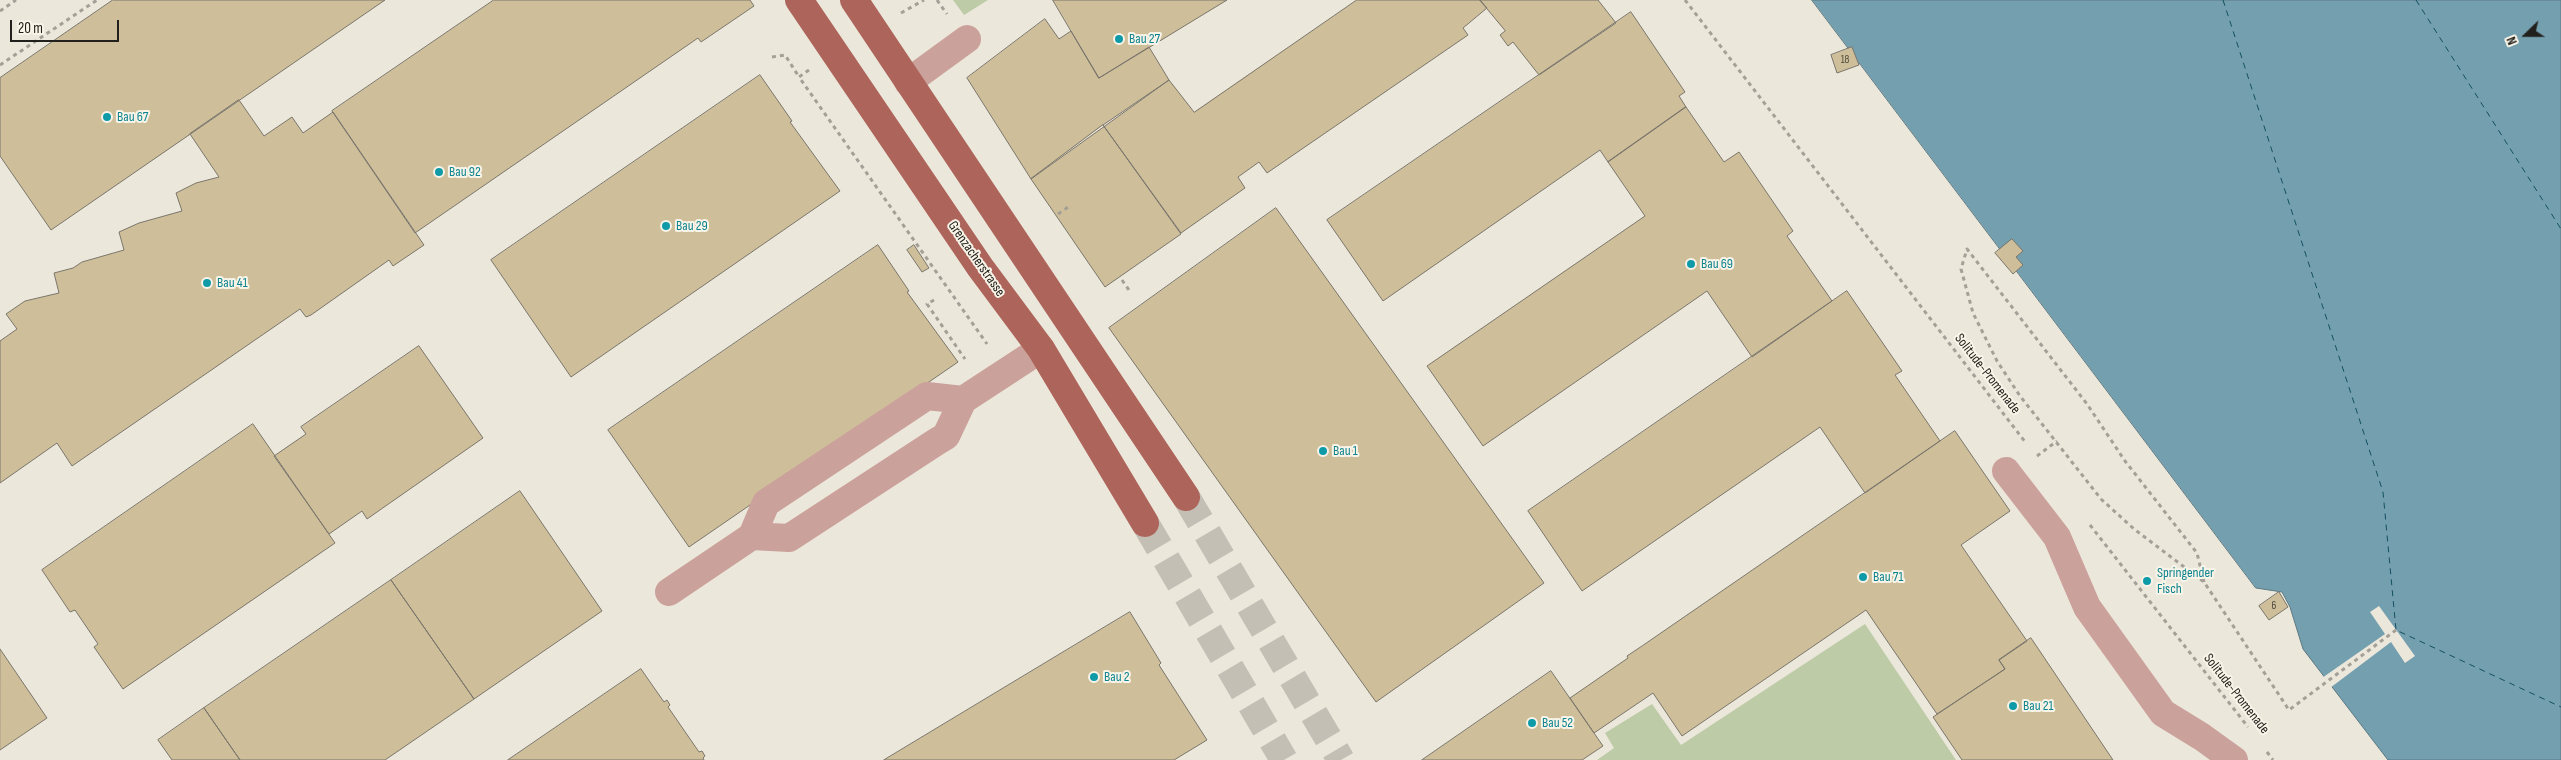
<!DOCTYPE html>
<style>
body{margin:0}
#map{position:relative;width:2561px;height:760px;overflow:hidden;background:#ece7db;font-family:"Sofia Sans Condensed",sans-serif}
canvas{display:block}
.north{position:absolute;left:2501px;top:10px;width:50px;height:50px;-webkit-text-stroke:4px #f9f4e8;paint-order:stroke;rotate:248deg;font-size:14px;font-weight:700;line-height:20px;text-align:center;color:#22201c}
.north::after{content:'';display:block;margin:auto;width:18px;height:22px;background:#22201c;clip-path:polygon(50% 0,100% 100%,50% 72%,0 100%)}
.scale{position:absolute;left:10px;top:20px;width:109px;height:22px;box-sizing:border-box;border:2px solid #22201c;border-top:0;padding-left:6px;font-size:15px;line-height:18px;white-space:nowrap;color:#22201c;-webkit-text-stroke:4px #f9f4e8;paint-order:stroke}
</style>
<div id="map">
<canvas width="2561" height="760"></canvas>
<div class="north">N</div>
<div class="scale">20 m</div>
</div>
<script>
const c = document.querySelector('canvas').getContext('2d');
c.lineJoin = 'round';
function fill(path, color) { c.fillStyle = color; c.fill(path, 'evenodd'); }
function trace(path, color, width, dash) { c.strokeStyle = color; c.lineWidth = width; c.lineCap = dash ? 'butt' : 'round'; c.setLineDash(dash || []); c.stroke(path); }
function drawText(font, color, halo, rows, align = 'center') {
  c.font = font + ' "Sofia Sans Condensed",sans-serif'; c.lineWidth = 4; c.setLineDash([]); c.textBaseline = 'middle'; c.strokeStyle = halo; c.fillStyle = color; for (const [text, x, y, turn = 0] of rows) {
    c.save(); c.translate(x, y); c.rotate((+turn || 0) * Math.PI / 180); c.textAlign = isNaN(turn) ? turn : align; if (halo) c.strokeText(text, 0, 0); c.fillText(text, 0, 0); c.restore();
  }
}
const green = new Path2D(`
 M953,0h35l-24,15z
 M1865,624l91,136h-359l17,-12 -9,-15 47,-29 29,41z`);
const water = new Path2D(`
 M1812,0h749v760h-173l-85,-111 -13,-42 -8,-15 -26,-4z`);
const pier = new Path2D(`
 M2379,606l36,50 -10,7 -14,-21 -61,46 -8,-10 63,-44 -15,-22z`);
const ferry = new Path2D(`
 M2223,0l160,492 13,138 165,77
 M2416,0l145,229`);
const building = new Path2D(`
 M113,0h272l-334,230 -51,-74v-78z
 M494,0h256l4,6 -53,36 -3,-4 -283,195 -83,-122z
 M1053,0h174l-128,78z
 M1357,0h123l7,8 -24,20 5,7 -201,138 -8,-11 -21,15 7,11 -64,45 -78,-108 66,-45 25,32z
 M1480,0h118l18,23 -77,52 -26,-33 -5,4 -8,-11 5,-4z
 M1631,12l54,80 -6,4 7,11 -78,55 -8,-12 -217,151 -56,-81z
 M1045,19l14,20 12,-8 28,47 50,-31 20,33 -138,99 -64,-101z
 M1852,47l7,18 -22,8 -6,-18z
 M760,75l32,46 -2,1 50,69 -269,186 -80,-117z
 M239,100l25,36 28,-19 11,16 30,-21 91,133 -31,21 -4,-6 -78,55 -5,2 -6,-8 -228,157 -15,-23 -57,40v-142l17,-12 -11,-15 19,-13 34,-8 -5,-20 19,-5 9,-6 42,-12 -5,-18 20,-9 43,-12 -6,-18 20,-10 23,-6 -29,-43z
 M1686,107l38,55 15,-10 54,79 -6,5 45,65 -80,56 -45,-66 -224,155 -56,-80 218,-150 -37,-54z
 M1103,125l78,109 -76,53 -74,-108z
 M1276,208l268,375 -168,119 -267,-374z
 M2012,239l11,12 -7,6 7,8 -10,9 -18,-21z
 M878,245l31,46 -2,1 51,70 -269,185 -81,-117z
 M914,245l15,23 -7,4 -15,-22z
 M1847,291l55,80 -7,4 45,66 -75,52 -45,-66 -238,164 -54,-80z
 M419,346l64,92 -116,81 -5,-8 -33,23 -55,-78 32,-22 -5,-7z
 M253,424l82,119 -212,146 -29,-42 4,-3 -23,-34 -5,2 -28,-42z
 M1955,431l55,80 -49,34 66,96 -28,19 6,9 -68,45 -71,-104 -184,126 -29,-43 -59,40 -24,-35 58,-40 -1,-2 15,-10z
 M520,491l82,120 -128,88 -83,-119z
 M391,580l83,119 -89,61h-145l-36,-52z
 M2279,592l9,15 -19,13 -10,-14z
 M1130,612l31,51 -2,2 48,75 -33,20h-290z
 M2031,638l82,122h-151l-29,-43 72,-48 -6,-9z
 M0,649l47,69 -47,32z
 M641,669l23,33 3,-2 3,5 -2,2 31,45 3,-1 3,5 -2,2 1,2h-196z
 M1551,671l52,75 -21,14h-160z
 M204,708l36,52h-68l-14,-20z`);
const majorTunnel = new Path2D(`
 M1186,497l155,263
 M1145,523l139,237`);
const path = new Path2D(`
 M937,0l10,14
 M1685,0l341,443
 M0,11l16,-11
 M901,13l23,-13
 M772,57l13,-2 14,22
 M0,65l97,-65
 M809,70l-10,7 188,267
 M1058,214l13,-9
 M1122,280l7,10
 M934,300l-7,4 38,55
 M2037,456l20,-15
 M2090,525l158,202
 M2204,582l-7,-29 -72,-92 -38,-57 -120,-155 -6,20 12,44 24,48 23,35 81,103 33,30 70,53 85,128 107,-80
 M2267,752l6,8`);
const minor = new Path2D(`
 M908,82l59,-43
 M2006,471l51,66 30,70 76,106 39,24 32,23
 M752,536l37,2 147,-96 10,-6 17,-36 78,-51
 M669,592l83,-56 14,-33 161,-107 36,4`);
const major = new Path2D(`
 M799,0l181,267 61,82 104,174
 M854,0l332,497`);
const markers = [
 [1119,39,5,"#0f9aa8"],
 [107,117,5,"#0f9aa8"],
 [439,172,5,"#0f9aa8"],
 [666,226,5,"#0f9aa8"],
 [1691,264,5,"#0f9aa8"],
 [207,283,5,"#0f9aa8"],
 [1323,451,5,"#0f9aa8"],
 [1863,577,5,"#0f9aa8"],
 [2147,581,5,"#0f9aa8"],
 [1094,677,5,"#0f9aa8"],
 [2013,706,5,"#0f9aa8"],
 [1532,723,5,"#0f9aa8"]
];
const numberNames = [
 ["18",1845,60],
 ["6",2274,606]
];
const cultureNames = [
 ["Bau 27",1129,39],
 ["Bau 67",117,117],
 ["Bau 92",449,172],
 ["Bau 29",676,226],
 ["Bau 69",1701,264],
 ["Bau 41",217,283],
 ["Bau 1",1333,451],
 ["Springender",2157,573],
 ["Fisch",2157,589],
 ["Bau 71",1873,577],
 ["Bau 2",1104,677],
 ["Bau 21",2023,706],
 ["Bau 52",1542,723]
];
const streetNames = [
 ["Grenzacherstrasse",976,259,55],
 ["Solitude-Promenade",1987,374,52],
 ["Solitude-Promenade",2236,694,52]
];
fill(green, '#bdcba7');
fill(water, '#749faf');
trace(water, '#5b7983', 1);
fill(pier, '#ece7db');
trace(ferry, '#135061', 1, [6, 5]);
fill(building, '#cebe9a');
trace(building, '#7a766b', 1);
trace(majorTunnel, '#c4bfb5', 28, [28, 14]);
trace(path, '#a4a097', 3, [4, 4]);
trace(minor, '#cba19b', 28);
trace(major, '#ad655b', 28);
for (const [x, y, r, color] of markers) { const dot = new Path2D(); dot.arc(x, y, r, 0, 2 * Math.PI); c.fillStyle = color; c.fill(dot); trace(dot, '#f9f4e8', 2); }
drawText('11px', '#4d483c', null, numberNames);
drawText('14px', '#0d838f', '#f9f4e8', cultureNames, 'left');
drawText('14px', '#22201c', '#f9f4e8', streetNames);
</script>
